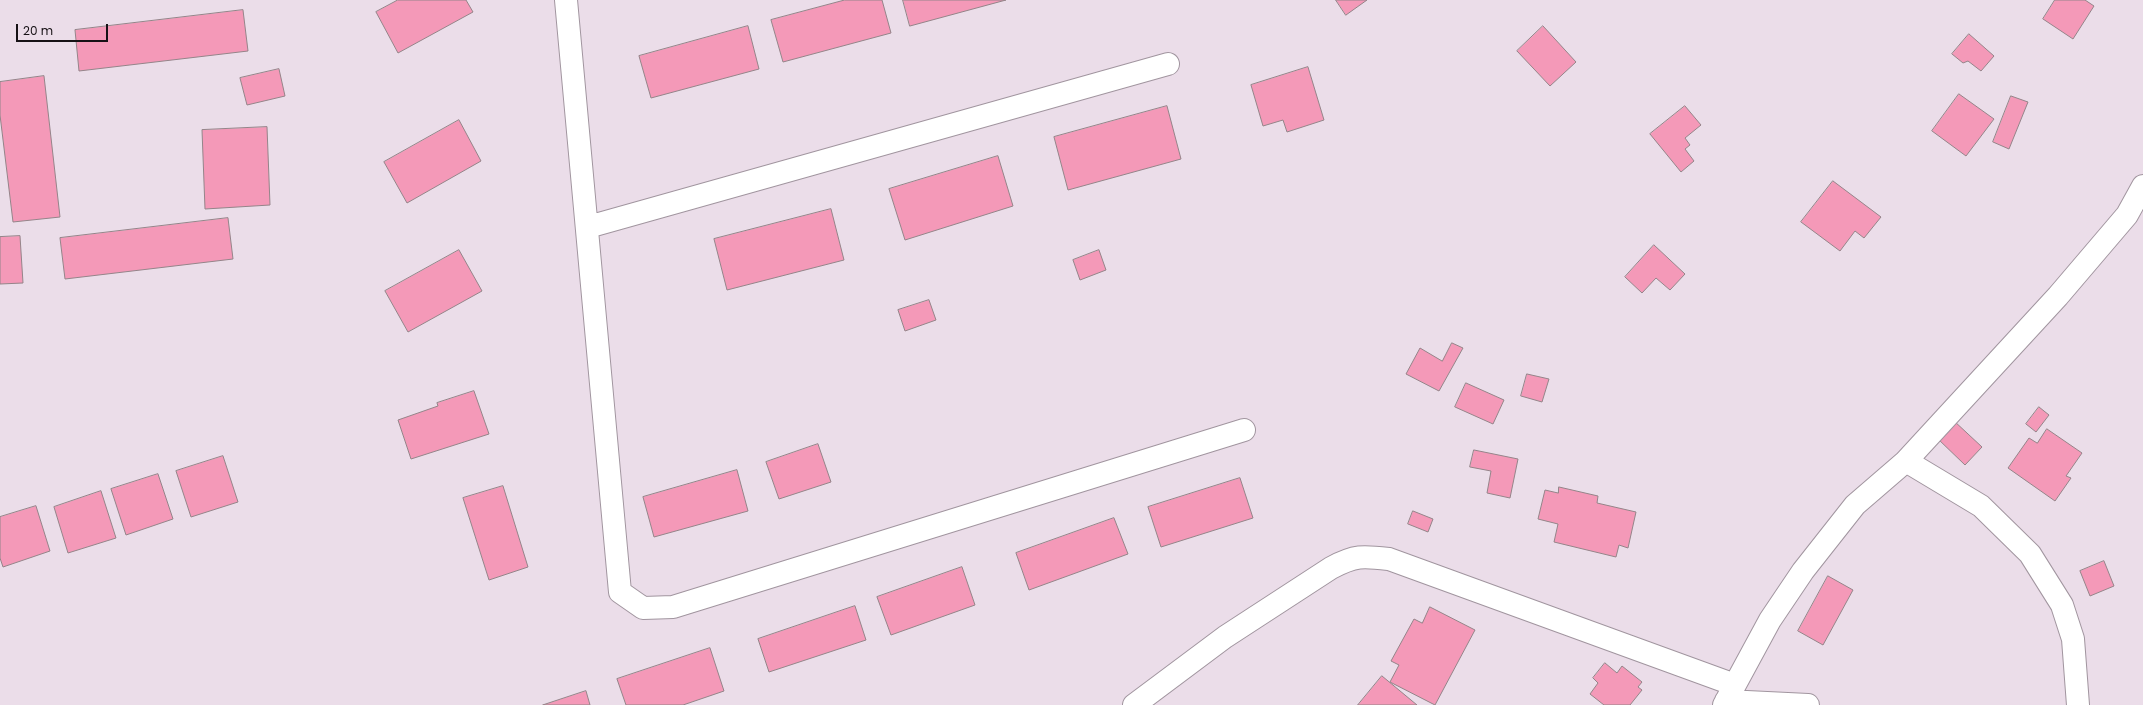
<!DOCTYPE html>
<style>
body{margin:0}
#map{position:relative;width:2143px;height:705px;overflow:hidden;background:#ebdde9;font-family:Poppins,sans-serif}
canvas{display:block}
.scale{position:absolute;left:16px;top:24px;width:92px;height:18px;box-sizing:border-box;border:2px solid #161115;border-top:0;padding-left:5px;font-size:12px;line-height:14px;white-space:nowrap;color:#161115;-webkit-text-stroke:3px #ebdde9;paint-order:stroke}
</style>
<div id="map">
<canvas width="2143" height="705"></canvas>
<div class="scale">20 m</div>
</div>
<script>
const c = document.querySelector('canvas').getContext('2d');
c.lineJoin = 'round';
function fill(path, color) { c.fillStyle = color; c.fill(path, 'evenodd'); }
function trace(path, color, width, dash) { c.strokeStyle = color; c.lineWidth = width; c.lineCap = dash ? 'butt' : 'round'; c.setLineDash(dash || []); c.stroke(path); }
const building = new Path2D(`
 M398,0h68l7,12 -75,41 -22,-41z
 M845,0h37l9,33 -108,29 -12,-42z
 M903,0h103l-96,26z
 M1336,0h31l-21,15z
 M2055,0h30l9,6 -21,33 -30,-20z
 M243,10l5,41 -169,20 -4,-41z
 M748,26l11,43 -108,29 -12,-42z
 M1543,26l33,36 -26,24 -33,-35z
 M1969,34l25,22 -13,15 -13,-10 -5,2 -11,-9z
 M1308,67l16,53 -37,12 -4,-12 -20,6 -12,-41z
 M279,69l6,27 -38,9 -7,-27z
 M44,76l16,141 -47,5 -13,-107v-33z
 M1959,94l35,25 -28,37 -34,-25z
 M2011,96l17,6 -19,47 -16,-7z
 M1167,106l14,53 -113,31 -14,-53z
 M1685,106l16,19 -16,13 5,7 -5,4 9,12 -13,11 -31,-38z
 M459,120l22,41 -74,42 -23,-41z
 M267,127l3,78 -65,4 -3,-79z
 M998,156l15,50 -108,34 -16,-51z
 M1833,181l48,36 -17,21 -9,-7 -15,20 -39,-29z
 M831,209l13,51 -117,30 -13,-51z
 M228,218l5,41 -168,20 -5,-41z
 M20,236l3,47 -23,1v-47z
 M1654,245l31,29 -15,16 -14,-12 -14,15 -17,-16z
 M459,250l23,41 -74,41 -23,-41z
 M1099,250l7,20 -26,10 -7,-20z
 M929,300l7,20 -31,11 -7,-21z
 M1452,343l11,5 -24,43 -33,-17 14,-26 22,13z
 M1527,374l22,5 -7,23 -21,-6z
 M1466,383l38,17 -11,24 -38,-17z
 M474,391l15,43 -78,25 -13,-39 40,-14 -1,-3z
 M2039,407l10,8 -13,17 -10,-8z
 M1953,420l29,27 -17,18 -28,-27z
 M2047,429l35,24 -16,23 5,2 -16,23 -47,-33 21,-30 8,5z
 M818,444l13,38 -52,17 -13,-37z
 M1474,450l44,9 -8,39 -23,-5 4,-22 -21,-4z
 M223,456l15,46 -47,15 -15,-46z
 M737,470l11,41 -94,26 -11,-40z
 M158,474l15,45 -47,16 -15,-46z
 M1240,478l13,40 -92,29 -13,-40z
 M503,486l25,81 -39,13 -26,-82z
 M1559,487l39,9 -1,7 39,9 -8,36 -9,-3 -3,12 -62,-15 4,-18 -20,-5 7,-29 13,3z
 M101,491l15,47 -48,15 -14,-46z
 M36,506l14,45 -47,16 -3,-9v-41z
 M1413,511l20,8 -5,13 -20,-8z
 M1114,518l14,36 -99,36 -13,-37z
 M2104,561l10,25 -24,10 -10,-25z
 M962,567l13,38 -84,30 -14,-38z
 M1828,576l25,14 -30,55 -25,-14z
 M855,606l11,34 -97,32 -11,-33z
 M1430,607l45,23 -40,75 -45,-23 9,-17 -8,-4 23,-42 8,4z
 M710,648l14,43 -41,14h-57l-9,-26z
 M1605,663l12,10 5,-7 20,16 -4,5 4,3 -12,15h-26l-14,-11 8,-11 -5,-5z
 M1382,676l35,29h-59z
 M586,691l4,14h-47z`);
const minor = new Path2D(`
 M566,0l54,592 23,16 30,-1 571,-177
 M588,227l580,-163
 M1906,461l75,45 49,48 32,51 11,34 5,66
 M1726,701l82,4
 M1134,705l91,-68 106,-69c24,-13 32,-12 58,-9l346,126
 M1724,705l46,-85 33,-49 52,-66 51,-44 152,-165 69,-81 16,-29`);
fill(building, '#f499b8');
trace(building, '#948489', 1);
trace(minor, '#a1959f', 24);
trace(minor, '#fff', 22);
</script>
